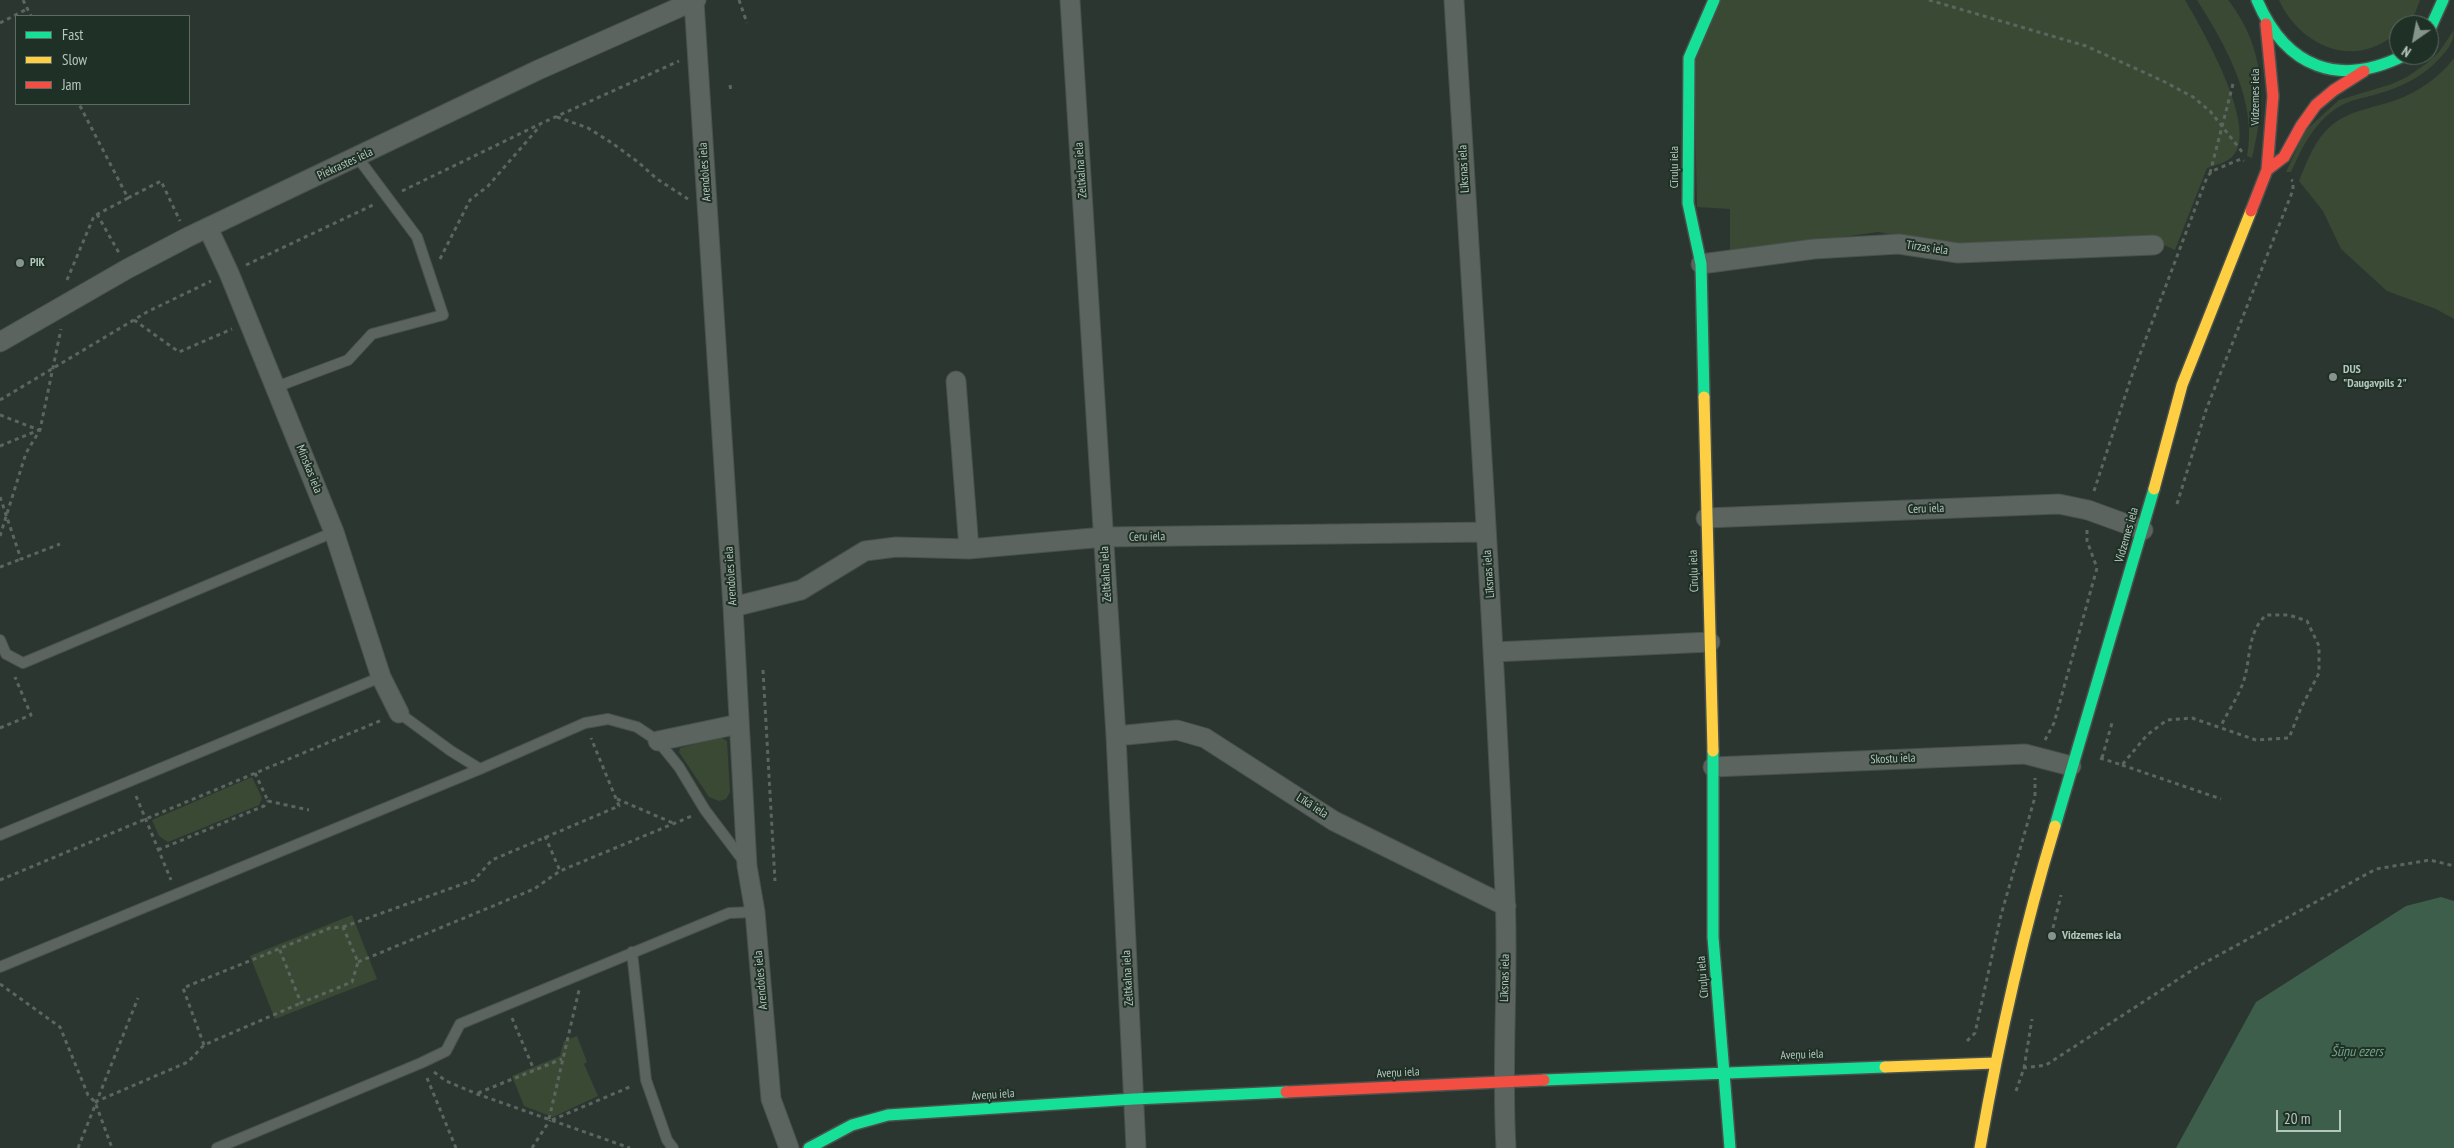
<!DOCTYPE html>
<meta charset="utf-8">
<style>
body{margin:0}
#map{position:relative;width:2454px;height:1148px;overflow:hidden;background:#2b3630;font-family:"PT Sans Narrow",sans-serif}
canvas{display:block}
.legend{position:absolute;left:15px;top:15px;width:175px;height:90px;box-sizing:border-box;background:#1f3026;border:1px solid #5b6c62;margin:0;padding:6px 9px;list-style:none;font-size:15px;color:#b5c6bd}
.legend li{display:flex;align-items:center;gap:10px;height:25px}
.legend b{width:25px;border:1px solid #5b6c62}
.north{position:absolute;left:2389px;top:15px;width:50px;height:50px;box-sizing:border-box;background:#1f3026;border:1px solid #5b6c62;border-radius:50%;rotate:213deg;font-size:14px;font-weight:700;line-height:20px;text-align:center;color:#b5c6bd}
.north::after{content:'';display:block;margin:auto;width:18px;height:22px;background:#85948c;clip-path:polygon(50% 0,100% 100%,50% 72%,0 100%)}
.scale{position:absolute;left:2276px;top:1110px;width:65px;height:22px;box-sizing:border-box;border:2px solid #b5c6bd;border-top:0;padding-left:6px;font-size:15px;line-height:18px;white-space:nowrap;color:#b5c6bd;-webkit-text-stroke:4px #1f3026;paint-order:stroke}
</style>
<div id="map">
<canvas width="2454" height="1148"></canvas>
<ul class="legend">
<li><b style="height:6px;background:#16e098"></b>Fast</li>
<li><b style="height:6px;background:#ffcf43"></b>Slow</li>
<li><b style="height:6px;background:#f24e42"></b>Jam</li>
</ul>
<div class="north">N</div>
<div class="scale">20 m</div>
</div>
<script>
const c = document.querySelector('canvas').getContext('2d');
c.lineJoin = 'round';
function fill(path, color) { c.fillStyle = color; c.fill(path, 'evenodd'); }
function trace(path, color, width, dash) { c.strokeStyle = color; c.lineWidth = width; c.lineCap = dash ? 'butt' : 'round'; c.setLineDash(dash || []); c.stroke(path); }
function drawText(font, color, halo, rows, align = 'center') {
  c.font = font + ' "PT Sans Narrow",sans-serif'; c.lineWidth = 4; c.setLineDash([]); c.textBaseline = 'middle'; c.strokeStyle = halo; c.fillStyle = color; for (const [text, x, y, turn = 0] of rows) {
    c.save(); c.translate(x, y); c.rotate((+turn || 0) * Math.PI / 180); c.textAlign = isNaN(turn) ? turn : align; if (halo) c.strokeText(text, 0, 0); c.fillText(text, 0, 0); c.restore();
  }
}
const green = new Path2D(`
 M1720,0h465c16,27 76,131 47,157 -6,6 -17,8 -25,11l-32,82 -20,-9 -199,5 -78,-14 -148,21v-44l-33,-2 -3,-146z
 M2197,0h31c38,48 38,101 24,158l-5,-2c11,-54 -22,-112 -50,-156z
 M2279,0h141l-6,16 -9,9h-6l-2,10c-7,3 -14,8 -21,11 -40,17 -81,-10 -97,-46z
 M2454,30c0,13 -7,20 -15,29 -17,18 -39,29 -62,35 -13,4 -29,6 -40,14 -24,16 -34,38 -46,64h-5l19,-41 34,-31 53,-16 15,-7 20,-14 12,-11z
 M2454,58v261l-18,-10 -49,-18 -46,-42 -18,-38 -24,-30c8,-20 16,-42 33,-56 18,-15 42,-17 64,-25 22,-8 44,-23 58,-42z
 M720,737l7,4 3,51 -4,7 -7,2 -10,-4 -30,-45 1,-4z
 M252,777l10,21 -3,7 -91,37 -9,-6 -7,-16z
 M352,915l25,64 -102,40 -25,-63z
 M577,1036l10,26 -3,2 14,32 -45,21 -29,-11 -12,-30 48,-20 4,-15z`);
const water = new Path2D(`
 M2441,897l13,4v247h-278l80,-146 150,-96z`);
const path = new Path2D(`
 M23,0l8,16
 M739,0l8,23
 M1929,0l157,46 77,35 30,16 17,14 33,42
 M0,23l27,-14
 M730,85l1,6
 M557,117l31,11 24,15 26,19 19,17 31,20
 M2210,173l23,-89
 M402,191l140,-68 137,-62
 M128,198l33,-17 19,40
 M97,214l22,39
 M440,259l30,-59 18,-14 52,-60
 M246,265l127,-60
 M67,280l27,-64 34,-18 -49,-94
 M134,320l45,32 53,-23
 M0,400l147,-88 64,-31
 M0,415l39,15
 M0,446l39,-16
 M2094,491l37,-113 76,-201 5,-6 29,-12 3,2
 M0,497l21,62 39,-15
 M2177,504l29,-94 87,-220v-9l-2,-1
 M0,536l26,-83 14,-23 21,-101
 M0,567l21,-8
 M763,670l12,211
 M0,728l31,-13 -16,-38
 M2045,740l9,-17 43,-155 -10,-27v-12
 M2100,758l22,7 25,-30 20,-15 25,-2 64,22 33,-2 12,-30 18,-35v-27l-12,-25 -18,-6h-23c-19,18 -15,42 -22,65 -5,16 -16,31 -23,46
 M2102,758l10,-35
 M2122,765l99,34
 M255,773l13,28
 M136,796l35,84
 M617,799l56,24
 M268,801l41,9
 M545,836l15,35
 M158,850l106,-44 4,-5
 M0,880l382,-160
 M343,927l131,-47 18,-20 127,-54 -28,-68
 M2053,928l8,-33
 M358,962l176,-73 26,-18 132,-55
 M0,984l60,43 28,68 7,7 17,46
 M512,1018l22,52
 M1967,1041l8,-8 26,-118 34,-118v-19
 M204,1045l-21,-57 147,-60 13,-1 15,35 -6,20 -51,21 -22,-55
 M2023,1068l23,-3 151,-98 179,-98 54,-9 24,6
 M434,1072l12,9 31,13 153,54
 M427,1078l29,70
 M2016,1091l8,-23 8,-49
 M478,1093l84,-34
 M95,1102l93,-40 16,-17 97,-42
 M549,1119l30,-129
 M552,1120l80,-34
 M78,1148l60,-150
 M532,1148l18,-28`);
const lane = new Path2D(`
 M276,387l72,-27 24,-26 71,-19 -26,-78 -59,-79
 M0,640l6,14 17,9 311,-131
 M399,713l52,38 29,18 105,-46 23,-4 29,8 21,14 21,26 26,43 40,53
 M0,835l381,-158
 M632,952l14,128 21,60 6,8
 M0,967l480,-198
 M217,1148l204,-85 25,-12 14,-27 269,-111 26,-1`);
const street = new Path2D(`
 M1070,0l46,736 20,412
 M1454,0c18,298 38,596 51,894 4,85 -4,169 1,254
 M694,1l39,606 14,259 8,46 16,187 18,49
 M208,228l21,45 105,259 47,145 18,36
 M1701,264l113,-15 85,-5 59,9 196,-8
 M0,342l127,-73 61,-32 350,-167 158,-70
 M956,381l13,168
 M1706,518l353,-14 29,6 55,20
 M733,607l68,-17 64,-39 31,-4 73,2 135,-12 382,-5
 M1494,652l216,-10
 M1116,736l61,-6 28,8 129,83 172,85
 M658,741l81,-17
 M1713,767l312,-13 46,12`);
const fast = new Path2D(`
 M2257,0c29,68 82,88 148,55
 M2429,31l14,-31
 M1704,397l-3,-133 -13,-61 1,-145 25,-58
 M1713,751v186l17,211
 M2055,826l99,-337
 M1544,1080l341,-13
 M809,1148l43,-23 36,-10 246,-16 152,-7`);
const slow = new Path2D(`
 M1704,397l9,354
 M2154,489l28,-104 69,-174
 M1885,1067l110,-4
 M1980,1148c19,-109 43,-216 75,-322`);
const jam = new Path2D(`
 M2267,170l17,-13 17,-31 15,-21 18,-15 30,-19
 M2251,211l16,-41 6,-74 -7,-72
 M1286,1092l258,-12`);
const markers = [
 [20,263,5,"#85948c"],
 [2333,377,5,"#85948c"],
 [2052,936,5,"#85948c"]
];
const streetNames = [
 ["Vidzemes iela",2256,97,-90],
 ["Piekrastes iela",345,164,-25],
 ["Cīruļu iela",1675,167,-90],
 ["Līksnas iela",1464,169,-93],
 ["Zeltkalna iela",1081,170,-94],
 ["Arendoles iela",705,172,-94],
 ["Tirzas iela",1927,248,8],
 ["Minskas iela",309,469,68],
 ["Ceru iela",1926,509,-2],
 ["Vidzemes iela",2127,535,-74],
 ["Ceru iela",1147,537,-1],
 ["Cīruļu iela",1694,571,-92],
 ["Zeltkalna iela",1106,574,-93],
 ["Līksnas iela",1489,574,-94],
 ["Arendoles iela",731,576,-94],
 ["Skostu iela",1893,759,-2],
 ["Līkā iela",1312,806,33],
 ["Cīruļu iela",1703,977,-95],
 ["Zeltkalna iela",1128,978,-93],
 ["Līksnas iela",1505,978,-89],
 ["Arendoles iela",761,980,-95],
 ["Aveņu iela",1802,1055,-2],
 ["Aveņu iela",1398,1073,-3],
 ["Aveņu iela",993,1095,-4]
];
const poiNames = [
 ["PIK",30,263],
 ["DUS",2343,370],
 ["\"Daugavpils 2\"",2343,384],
 ["Vidzemes iela",2062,936]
];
const waterNames = [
 ["Šūņu ezers",2357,1052]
];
fill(green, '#3a4934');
fill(water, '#3c5e4a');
trace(lane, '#49514c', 12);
trace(street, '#49514c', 21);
trace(fast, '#49514c', 14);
trace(slow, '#49514c', 14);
trace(jam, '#49514c', 14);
trace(path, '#5d6560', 3, [4, 4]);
trace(lane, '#5b645e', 10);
trace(street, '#5b645e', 19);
trace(fast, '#16e098', 11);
trace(slow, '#ffcf43', 11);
trace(jam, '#f24e42', 11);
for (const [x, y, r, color] of markers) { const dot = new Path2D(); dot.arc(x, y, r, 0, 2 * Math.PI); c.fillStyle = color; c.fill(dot); trace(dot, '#1f3026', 2); }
drawText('12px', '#b5c6bd', '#1f3026', streetNames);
drawText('bold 12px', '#b5c6bd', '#1f3026', poiNames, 'left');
drawText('italic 14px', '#72a186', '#1f3026', waterNames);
</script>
